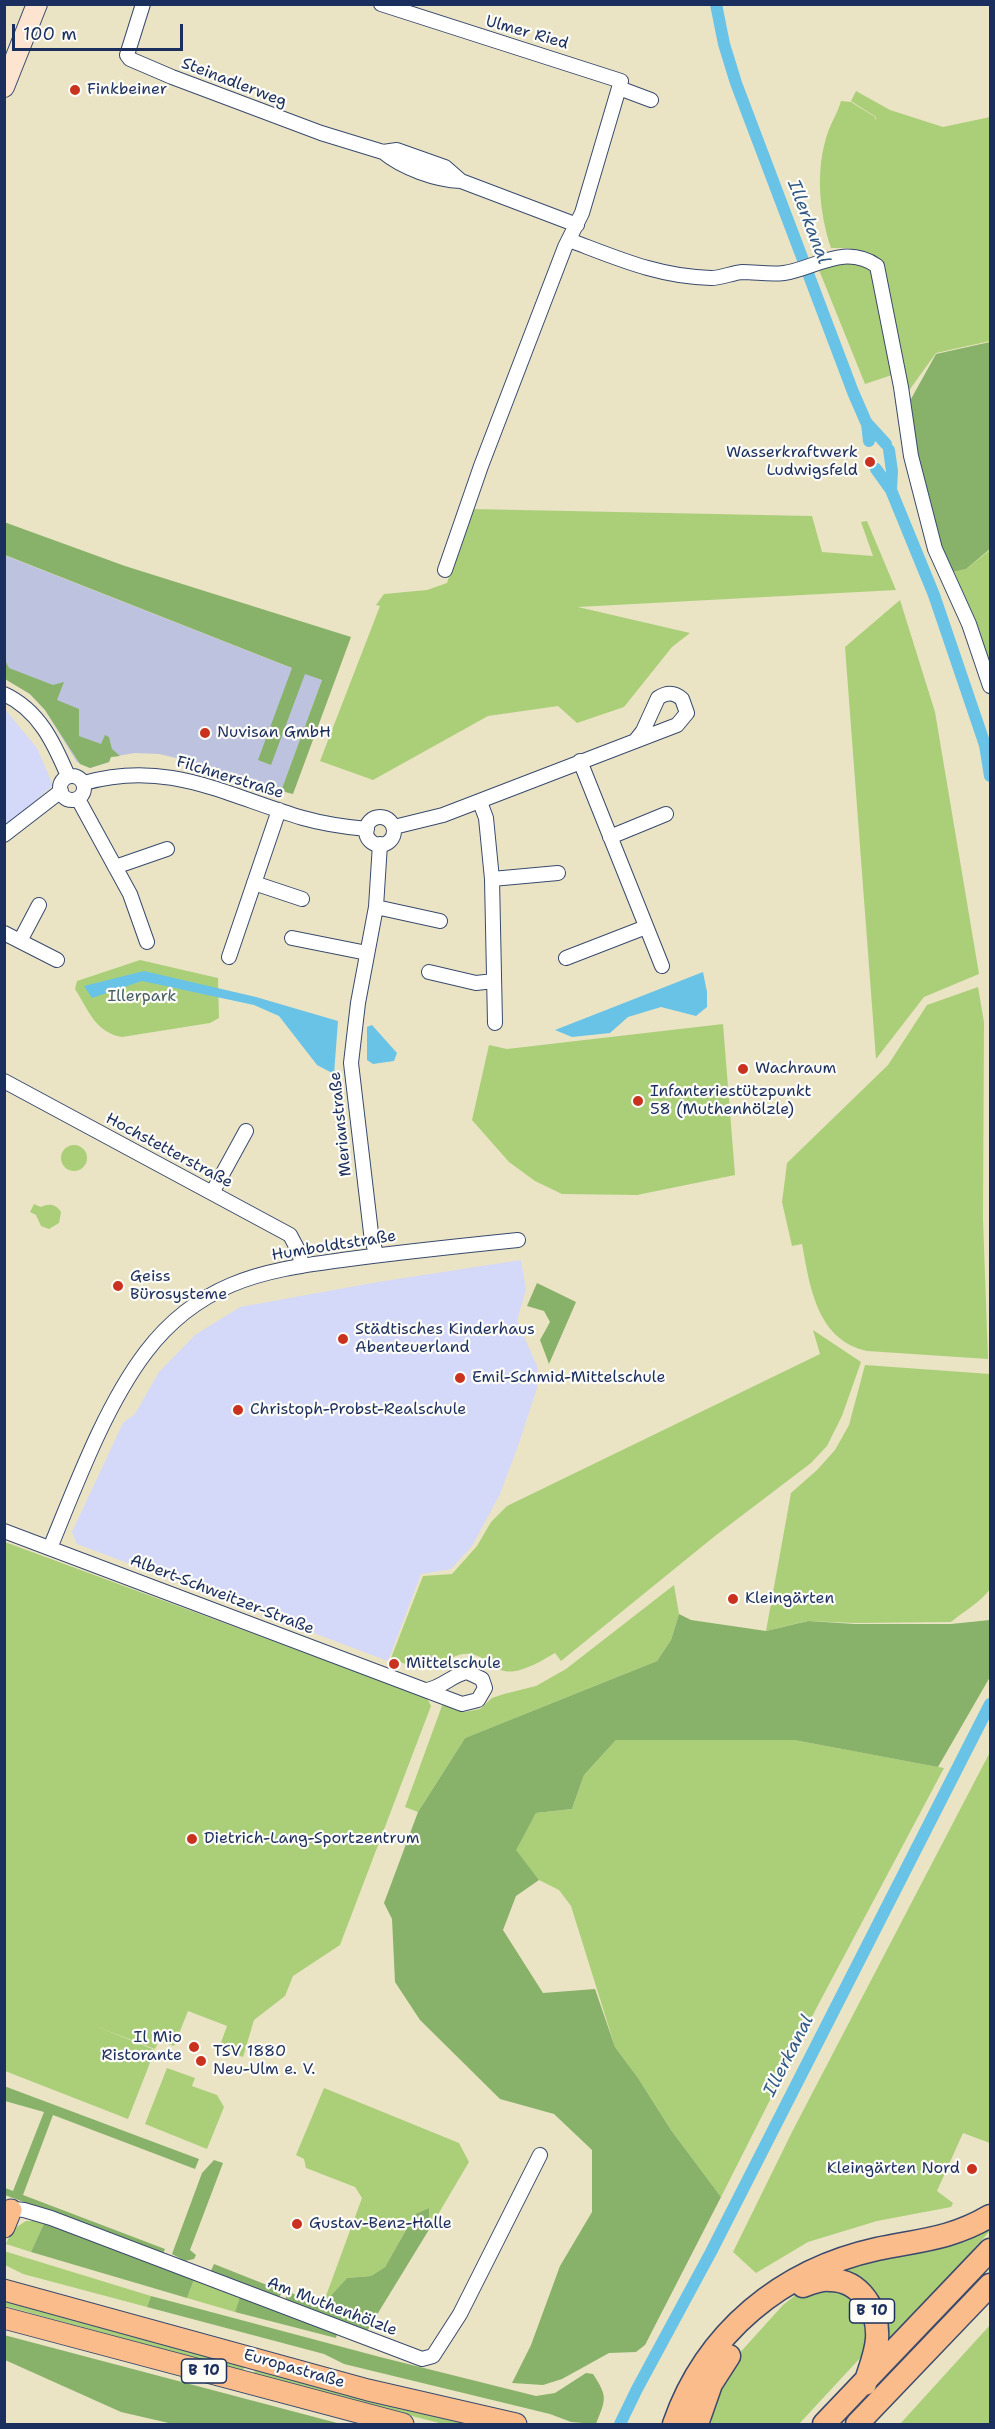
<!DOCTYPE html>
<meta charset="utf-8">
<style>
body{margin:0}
#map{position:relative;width:995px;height:2429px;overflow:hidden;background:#eae4c5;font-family:"Shantell Sans",sans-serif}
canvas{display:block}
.frame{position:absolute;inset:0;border:6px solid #1b2f5e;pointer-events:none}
.scale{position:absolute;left:12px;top:24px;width:171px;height:27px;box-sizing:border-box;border:3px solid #1b2f5e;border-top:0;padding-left:8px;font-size:18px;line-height:21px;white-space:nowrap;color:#1b2f5e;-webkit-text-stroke:4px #fdfcf7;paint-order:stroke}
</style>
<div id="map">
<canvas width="995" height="2429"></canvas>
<div class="frame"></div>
<div class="scale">100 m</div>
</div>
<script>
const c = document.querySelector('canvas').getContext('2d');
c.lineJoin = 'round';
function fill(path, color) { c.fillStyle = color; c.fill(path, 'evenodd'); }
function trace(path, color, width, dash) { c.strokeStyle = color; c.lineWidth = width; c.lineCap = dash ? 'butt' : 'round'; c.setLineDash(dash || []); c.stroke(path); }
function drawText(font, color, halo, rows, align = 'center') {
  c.font = font + ' "Shantell Sans",sans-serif'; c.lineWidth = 4.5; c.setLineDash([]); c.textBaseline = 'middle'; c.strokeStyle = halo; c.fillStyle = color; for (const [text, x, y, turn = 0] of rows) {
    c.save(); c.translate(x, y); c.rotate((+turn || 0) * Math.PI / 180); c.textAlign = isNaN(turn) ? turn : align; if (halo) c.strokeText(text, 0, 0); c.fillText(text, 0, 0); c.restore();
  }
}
const built = new Path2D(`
 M4,708l33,40 16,37 -49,44z
 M521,1260l5,29 -9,32 20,45v22l-19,58 -18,48 -28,52 -21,23 -30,5 -33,87 -311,-117 -5,-12 51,-109 12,-9 24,-42 36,-37 45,-28 138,-25z`);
const industrial = new Path2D(`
 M4,555l318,125 -41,111 -96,-31 -26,-6 -24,-1 -24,4 -2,5 -19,6 -13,-6 -32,-52 -15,-16 -25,-15z`);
const green = new Path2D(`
 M856,91l34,19 53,17 47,-10v224l-54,12 -28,39 -28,-128 -31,-16h-18c-12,-36 -16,-79 -3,-116 4,-11 10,-20 13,-31l10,1 24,15 1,4v-4l-25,-16z
 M850,260l20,9 6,8 19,97 -30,10 -48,-119z
 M471,509l341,7 10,36 51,4 -12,-34 6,-1 29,69 -318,17 112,26 -18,14 -48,60 -47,16 -19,-17 -70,10 -115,64 -53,-19 60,-155 -4,-1 8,-11 43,-4 20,-7z
 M990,550v123l-40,-100 16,-4z
 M900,600l35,112 44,262 -55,23 -48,62 -31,-412z
 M140,960l78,18 1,40 -9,5 -88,14c-27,-5 -33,-26 -47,-48l2,-8z
 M978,987l6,35 -1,197 5,140 -121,-8c-50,-11 -57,-64 -65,-107l-10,2 -10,-44 5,-39 101,-98 39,-60z
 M723,1024l12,151 -98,20 -75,-1 -27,-13 -26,-19 -37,-42 17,-75 18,4z
 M61 1158a13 13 0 1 1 26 0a13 13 0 1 1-26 0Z
 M34,1204l7,3c8,-4 15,-3 20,5l-2,11 -10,6 -8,-3 -5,-11 -6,-3z
 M813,1330l48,32 -19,54 -15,30 -16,17 -96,73 -154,125 -6,-8c-14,8 -40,25 -56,16 -10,-5 -18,-14 -29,-15 -17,-2 -31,15 -49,14 -10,0 -21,-7 -30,-10l32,-82 29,-2 25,-28 14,-24 16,-16 313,-152z
 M865,1365l125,9v215c-9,13 -26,22 -39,33l-95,1 -49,-2 -41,10 25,-138 26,-23 18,-20 14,-25z
 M5,1542l422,156 4,8 -91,239 -47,31 -8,20 -31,24 -11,37 -24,-9 8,-22 -39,-15 -14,35 -15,-5 -4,8 -60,-23 60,24 -27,69 -123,-48z
 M674,1585l5,29 -8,26 -14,21 -192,77 -47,74 -13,-5 38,-104 22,9 15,-3 12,-11 12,-4 32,-8 30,-17z
 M616,1740h178l150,28 -127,239 -96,190 -50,-67 -33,-52 -23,-31 -44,-141 -12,-16 -20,-10 -24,-30 21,-37 36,-4 12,-34z
 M990,1752v391l-27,-10 -26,58 16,12 -2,4 -74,14 -69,21 -52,31 -23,-21 60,-122z
 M167,2068l28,10 -3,8 25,9 7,12 -17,42 -62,-25z
 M324,2088l135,55 10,19 -39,66 -1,-20 -14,6 -30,53 -14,9 -24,2 -24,26 39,-106 -7,-11 -49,-19 -2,-9 -8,-4z
 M26,2221h19l-14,31 -25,-8 6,-14z
 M990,2225v6l-103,114 -5,-17 -57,-55z
 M4,2251l147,45 -4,11 -124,-33 -18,-9z
 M195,2277l46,16 -6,19 -48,-14z
 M839,2289l26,22 2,26 -5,19 -63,68h-88l4,-26 21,-41 47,-52 15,-12z
 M4,2297l242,66 -3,8 -238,-65z
 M990,2325v99h-90z
 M256,2368l222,56h-35l-190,-49z`);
const forest = new Path2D(`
 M990,342v207l-24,20 -17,4 -37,-90 -1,-84 25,-45z
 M4,522l121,44 226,71 -58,157 -12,-3 41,-111 -17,-6 -34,91 -13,-5 34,-92 -287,-113z
 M5,660l4,8 44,17 11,-3 -7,18 22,9v27l22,8 4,-9 4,2 3,12 8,7 -9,1 -2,5 -19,6 -10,-4 -35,-54 -15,-16 -25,-15z
 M537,1283l39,19 -27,62 -9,-24 10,-18 -6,-11 -17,-5z
 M679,1614l12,6 75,11 42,-10 47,3h96l39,-4v57l-52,90 -144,-27h-178l-32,35 -12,34 -36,4 -20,37 23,30 -23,16 -13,34 40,63 52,-4 20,58 23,31 33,52 50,67 -76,148 -9,7 -27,1 -47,26 -19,6 -31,-2 19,-38 29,-79 32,-54v-62l-38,-36 -54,-15 -80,-79 -25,-38 -3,-63 -8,-16 34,-91 47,-74 192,-77 14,-21z
 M4,2086l195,73 -4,10 -142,-54 -30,80 142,54 -2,5 -158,-59v-7l8,3 31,-79 -39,-11z
 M214,2160l9,3 -33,87 6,5 -2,4 -9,2 -13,-7 30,-81z
 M429,2208l1,20 -63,103 -82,-31 3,-8 35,12 24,-26 24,-2 14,-9 30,-53z
 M45,2221l150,56 -8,21 -156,-46z
 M214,2264l68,27 -3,7 -69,-25z
 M241,2293l97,37 -2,8 -101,-26z
 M151,2296l229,61 156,39 19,-3 31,-20 7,1c15,23 13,25 3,50l-25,-2 -21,-8 -206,-50 -20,-10 -177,-47z
 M4,2335l337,89h-168l-52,-12 -116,-52z`);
const water = new Path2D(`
 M144,971l112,26 82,24 -4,53 -17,-9 -38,-49 -25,-11 -112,-24 -50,17 -8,-12z
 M703,972l4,20v15l-11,9 -35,-9 -33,10 -18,16 -38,4 -17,-7z
 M372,1025l25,28 -3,8 -21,3 -6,-4v-33z`);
const canal = new Path2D(`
 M716,4l8,40 12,39 117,309 13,30 20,22
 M867,423l2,18
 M889,450l3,21 -1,19 43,105 51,150 5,31
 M876,469l15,21
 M620,2424l17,-35 74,-137 279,-548`);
const minor = new Path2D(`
 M143,4l-16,51 3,4 42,18 149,56 62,19 14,-2 48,17 16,14
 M381,4l240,77 -39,132 -17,34 -84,219 -36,104
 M619,88l32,12
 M383,152c19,16 53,28 78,29l116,44
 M569,240c48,18 90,37 142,38 10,0 21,-5 31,-6 14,0 28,3 42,1 30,-4 60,-30 93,-7l24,121 10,69 24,93 34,75 21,62
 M4,694c35,16 50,49 64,82
 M580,761l82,205
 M60 788a12 12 0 1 1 24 0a12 12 0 1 1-24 0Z
 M84,783c83,-24 141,12 219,35 21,6 42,9 64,11
 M78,799l52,95 17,48
 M480,802l6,16 6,61 3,144
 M366 831a14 14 0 1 1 28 0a14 14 0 1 1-28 0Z
 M394,827l49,-12 234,-90 10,-12 -5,-14c-8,-7 -15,-7 -24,-1l-15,33 -7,9
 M4,835l57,-44
 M610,837l56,-23
 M115,867l52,-18
 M492,879l66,-6
 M254,883l48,16
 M376,907l64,14
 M4,933l53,27
 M292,938l75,15
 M20,941l19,-36
 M229,957l50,-147
 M566,958l80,-31
 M429,972l47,11 18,-2
 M4,1081l286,154 9,17 3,14
 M212,1193l34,-62
 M376,1255l-5,-22 -20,-170 7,-60 18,-96 4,-63
 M4,1531l458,173 16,-4 7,-12 -3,-9 -15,-7c-15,3 -24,15 -40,18
 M50,1548c26,-63 55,-142 96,-196 22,-29 52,-53 85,-67 35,-15 74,-20 111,-25 59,-8 117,-14 176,-20
 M5,2208l19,2 27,8 371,141 11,-3 27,-42 80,-159`);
const secondary = new Path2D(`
 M4,87l33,-83`);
const primary = new Path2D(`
 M4,2227l7,-17
 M4,2290l364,100 148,34
 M4,2318l399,106`);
const trunk = new Path2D(`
 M803,2286c8,-3 18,-7 27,-6 31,0 49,31 47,59 -1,15 -8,31 -12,45
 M674,2424c32,-92 108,-154 203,-175 43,-9 74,-10 113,-33
 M697,2424l14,-40 18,-28
 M824,2424l166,-174
 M857,2424l133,-139`);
const markers = [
 [75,90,6,"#c8321e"],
 [870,462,6,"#c8321e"],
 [205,733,6,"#c8321e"],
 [743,1069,6,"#c8321e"],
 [638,1101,6,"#c8321e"],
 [118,1286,6,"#c8321e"],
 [343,1339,6,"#c8321e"],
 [460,1378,6,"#c8321e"],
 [238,1410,6,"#c8321e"],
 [733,1599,6,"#c8321e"],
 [394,1664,6,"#c8321e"],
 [192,1839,6,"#c8321e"],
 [194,2047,6,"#c8321e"],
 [201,2061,6,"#c8321e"],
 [972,2169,6,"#c8321e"],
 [297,2224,6,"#c8321e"]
];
const shields = [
 [872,2311,45],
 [204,2371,45]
];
const shieldNames = [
 ["B 10",872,2311],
 ["B 10",204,2371]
];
const streetNames = [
 ["Ulmer Ried",527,33,16],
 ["Steinadlerweg",234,83,21],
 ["Filchnerstraße",230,778,17],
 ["Merianstraße",341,1124,-96],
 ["Hochstetterstraße",169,1151,28],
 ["Humboldtstraße",334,1246,-9],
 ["Albert-Schweitzer-Straße",222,1595,21],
 ["Am Muthenhölzle",332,2307,21],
 ["Europastraße",294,2369,16]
];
const poiNames = [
 ["Finkbeiner",87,90],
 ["Wasserkraftwerk",858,453,"right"],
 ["Ludwigsfeld",858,471,"right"],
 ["Nuvisan GmbH",217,733],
 ["Wachraum",755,1069],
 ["Infanteriestützpunkt",650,1092],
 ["58 (Muthenhölzle)",650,1110],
 ["Geiss",130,1277],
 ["Bürosysteme",130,1295],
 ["Städtisches Kinderhaus",355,1330],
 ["Abenteuerland",355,1348],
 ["Emil-Schmid-Mittelschule",472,1378],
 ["Christoph-Probst-Realschule",250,1410],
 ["Kleingärten",745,1599],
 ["Mittelschule",406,1664],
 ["Dietrich-Lang-Sportzentrum",204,1839],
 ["Il Mio",182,2038,"right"],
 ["Ristorante",182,2056,"right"],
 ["TSV 1880",213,2052],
 ["Neu-Ulm e. V.",213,2070],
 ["Kleingärten Nord",960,2169,"right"],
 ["Gustav-Benz-Halle",309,2224]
];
const parkNames = [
 ["Illerpark",142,997]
];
const waterNames = [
 ["Illerkanal",808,222,69],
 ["Illerkanal",789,2056,-63]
];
fill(built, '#d4d8f9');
fill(industrial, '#bdc3de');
fill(green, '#abcf79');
fill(forest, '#88b269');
fill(water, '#69c3e7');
trace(canal, '#69c3e7', 12);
trace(minor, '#3a4a6d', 16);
trace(secondary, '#3a4a6d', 22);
trace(primary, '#3a4a6d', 23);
trace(trunk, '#3a4a6d', 25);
trace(minor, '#fff', 14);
trace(secondary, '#fde4d0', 20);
trace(primary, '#f9bc8a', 21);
trace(trunk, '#f9bc8a', 22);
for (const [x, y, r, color] of markers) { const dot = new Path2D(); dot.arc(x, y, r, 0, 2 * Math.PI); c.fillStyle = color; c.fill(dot); trace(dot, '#fdfcf7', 2); }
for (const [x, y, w] of shields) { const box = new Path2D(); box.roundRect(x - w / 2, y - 12, w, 24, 4.5); c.fillStyle = '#fdfcf7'; c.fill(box); trace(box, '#1b2f5e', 1.5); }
drawText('bold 15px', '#1b2f5e', null, shieldNames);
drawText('16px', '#1b2f5e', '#fdfcf7', streetNames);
drawText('16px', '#1b2f5e', '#fdfcf7', poiNames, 'left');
drawText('16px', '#465f66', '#fdfcf7', parkNames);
drawText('italic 18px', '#325b87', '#fdfcf7', waterNames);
</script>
